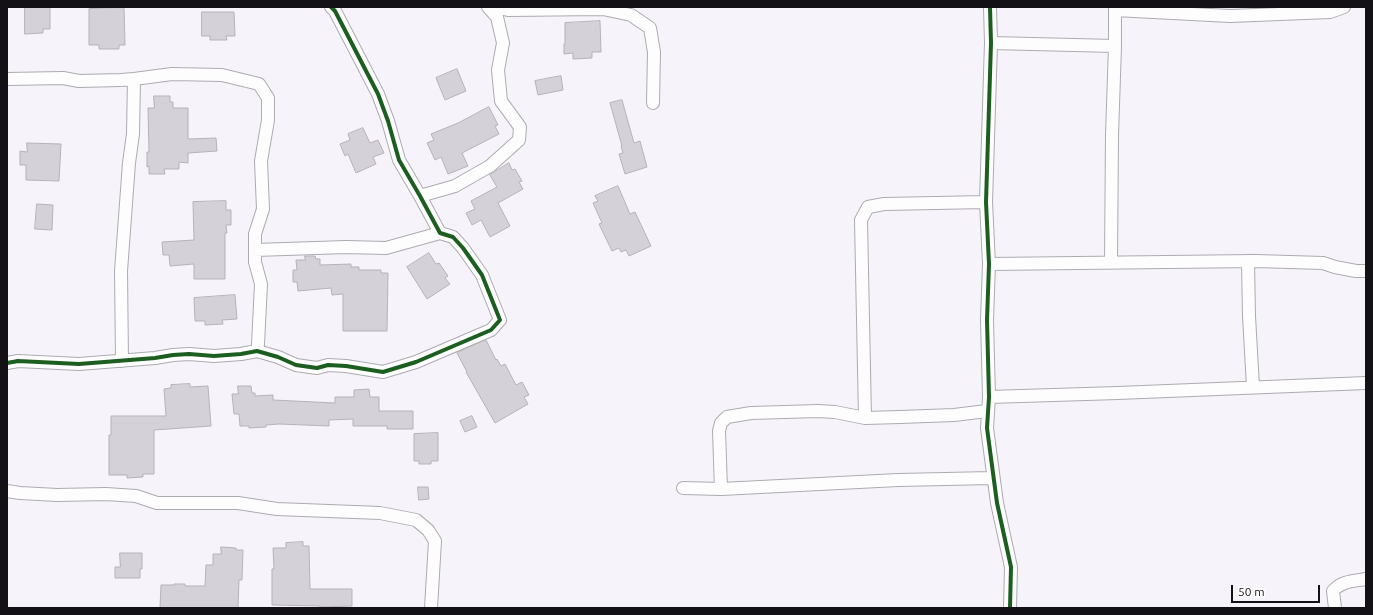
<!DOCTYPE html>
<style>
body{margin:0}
#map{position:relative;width:1373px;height:615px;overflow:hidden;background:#f6f3fa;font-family:Ubuntu,sans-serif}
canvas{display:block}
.frame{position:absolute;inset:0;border:8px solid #131016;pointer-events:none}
.scale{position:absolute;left:1231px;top:585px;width:89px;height:18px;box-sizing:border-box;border:2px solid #131016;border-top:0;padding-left:5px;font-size:12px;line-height:14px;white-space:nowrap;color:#131016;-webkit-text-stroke:3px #fff;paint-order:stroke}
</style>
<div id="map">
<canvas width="1373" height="615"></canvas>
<div class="frame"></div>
<div class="scale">50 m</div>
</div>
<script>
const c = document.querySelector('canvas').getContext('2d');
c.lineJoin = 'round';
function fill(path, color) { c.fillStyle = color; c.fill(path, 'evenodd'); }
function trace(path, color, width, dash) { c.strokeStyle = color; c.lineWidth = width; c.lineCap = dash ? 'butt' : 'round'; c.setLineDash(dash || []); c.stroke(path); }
const building = new Path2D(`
 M25,7h25v22h-7v4l-18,1z
 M124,8l1,37h-6v4h-20v-4h-10v-36z
 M202,12h32l1,24h-9l1,4h-17v-4h-8z
 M600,21l1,31h-9v6l-19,1v-6l-9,1v-10h1v-21z
 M457,69l9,22 -21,9 -9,-22z
 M561,76l2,14 -25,5 -3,-14z
 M154,96h16v6h3v6h15v31l28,-1 1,13 -29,2v10l-9,-1v7h-15l1,5h-16v-8l-2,1v-15h2l-1,-44h6z
 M622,100l12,43 6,-2 7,26 -22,7 -6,-20 4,-1 -2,-7h1l-12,-43z
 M489,107l9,18 -3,1 4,8 -37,19 6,13 -20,8 -7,-17 -6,3 -6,-13 -2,-4 7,-3 -3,-6 27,-11z
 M363,128l7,15 8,-3 6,13 -11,4 3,7 -20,9 -8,-19 -3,2 -5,-12 10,-4 -2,-6z
 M27,143l34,1 -2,37 -33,-1v-15h-6v-14l7,1z
 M509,163l3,7 3,-1 7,12 -3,1 4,7 -25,14 12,23 -20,11 -9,-17 -9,5 -6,-12 9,-4 -4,-8 26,-14 -7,-12z
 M618,186l12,28 5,-2 16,34 -22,10 -3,-6 -5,2 -2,-4 -7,3 -13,-27 3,-1 -9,-20 5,-2 -3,-5z
 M226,201v9h5v15h-5l1,8h-2v46h-31v-15l-24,2 -1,-11h-6l-1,-13 32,-2 -1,-38z
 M37,204l16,1 -1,25 -17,-1z
 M429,253l7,11 3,-1 9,13 -3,2 5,6 -23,15 -20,-32z
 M305,256h10l1,3h4v6l31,-1v3h8v3h22v3h7l-1,58h-44v-37l-11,1 -1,-7 -33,3 -1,-9h-4v-12h4l-1,-10h9z
 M235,295l2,24 -15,1 1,4 -18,1v-4h-10l-1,-23z
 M486,340l10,20 1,-1 4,7 4,-2 11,21 6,-3 7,13 -5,2 4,7 -33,19 -29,-51h1l-10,-19z
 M190,384v3l18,-1 3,40 -57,4v44h-11v3l-16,1v-3h-18v-40h2v-19h55l-2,-27 7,-1v-3z
 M238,386h13l1,7h3v3l18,-1v5l62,3v-6h19v-7l15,-1 1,8h9v14h34v18h-26v-3h-34v-7l-24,1v6l-50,-2 -13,1v2l-17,1v-2h-9l-1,-12h-5l-2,-20h6z
 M472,416l5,11 -12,5 -5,-11z
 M438,433v28h-7v3h-12v-3h-5v-27z
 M418,487h10l1,12 -10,1z
 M303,542v4h6l1,43h42v17l-32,1v-1l-48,-1v-36h2l-1,-21h13v-5z
 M221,547l15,1v2h7l-1,30h-3l-1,28h-78l1,-23h13v-1h11v2h20l1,-21h7v-11h8z
 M120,553h22v16h-2v9h-25v-11h5z`);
const minor = new Path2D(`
 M495,7l13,3 95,-1 28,6 19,13 4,24 -1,51
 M990,7l1,36 -5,159 3,62 -2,56 2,77 -2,31 10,75 14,64 -1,41
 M1115,10l115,6 100,-4 14,-5
 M991,43l124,3
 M7,79l56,-1 16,3 42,-1 13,-1 -1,55 -4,29 -8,108 1,90
 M134,79l38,-5 50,1 37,9 9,14v22l-7,41 2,48 -8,25v28l6,22 -3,60 -1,7
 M420,196l35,-10 35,-20 29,-26 1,-13 -19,-26 -3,-31 5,-27 -6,-26 -9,-10
 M255,250l91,-3 40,1 54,-15
 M1248,261l1,55 4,71
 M1111,262l1,-127 3,-89v-39
 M989,264l267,-3 67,2 12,4 21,4h10
 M7,363l11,-2 61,3 76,-6 18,-3 16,-1 25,2 27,-2 16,-3 21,6 18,8 21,3 11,-3 18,1 37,6 33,-10 75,-32 9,-10 -18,-45 -19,-27 -10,-11 -13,-4 -20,-37 -21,-36 -11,-39 -10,-27 -43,-83 -4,-4
 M989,397l129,-4 248,-10
 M865,418l-4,-198 7,-13 16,-3 102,-2
 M683,488l38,1 177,-9 94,-2
 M721,489l-2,-58 2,-8 6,-6 24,-4 67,-2 17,1 30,6 35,-1 54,-2 33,-4
 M7,491l13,2 37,2 49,-1 30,2 21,7h81l39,6 103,4 36,7 12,10 7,11 -4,67
 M1335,608l-2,-17c8,-10 21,-10 33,-12`);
const cycleway = new Path2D(`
 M990,7l1,36 -5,159 3,62 -2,56 2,77 -2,31 10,75 14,64 -1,41
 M7,363l11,-2 61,3 76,-6 18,-3 16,-1 25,2 27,-2 16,-3 21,6 18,8 21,3 11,-3 18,1 37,6 33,-10 75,-32 9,-10 -18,-45 -19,-27 -10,-11 -13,-4 -20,-37 -21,-36 -11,-39 -10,-27 -43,-83 -4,-4`);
fill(building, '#d4d1d8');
trace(building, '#b5b3b9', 1);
trace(minor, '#adabb1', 14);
trace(minor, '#fefdfe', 12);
trace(cycleway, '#1b5e20', 4);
</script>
